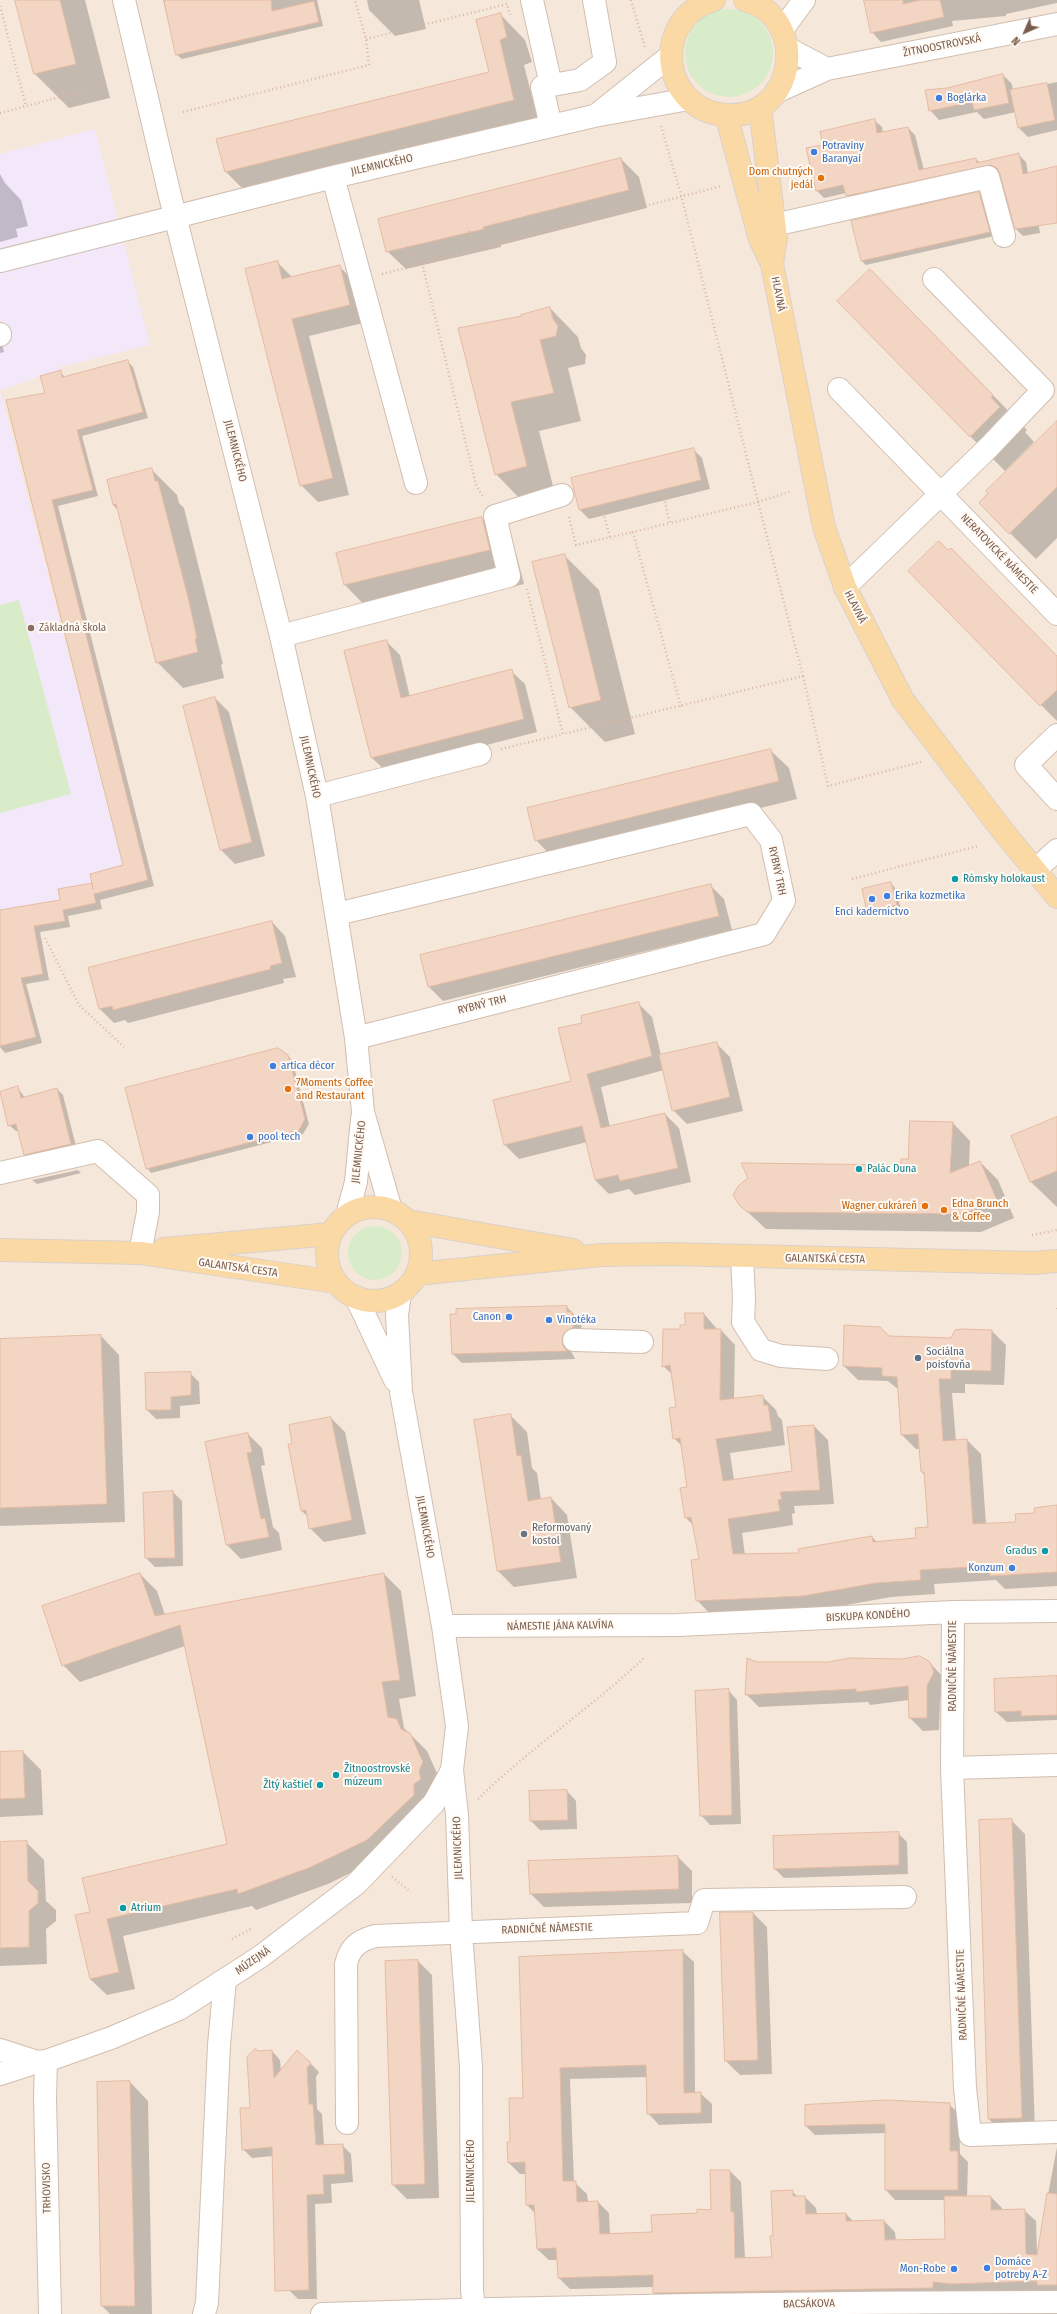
<!DOCTYPE html>
<meta charset="utf-8">
<style>
body{margin:0}
#map{position:relative;width:1057px;height:2314px;overflow:hidden;background:#fdf6ec;font-family:"Fira Sans Condensed",sans-serif}
canvas{display:block}
.north{position:absolute;left:1005px;top:12px;width:40px;height:40px;-webkit-text-stroke:3px #fffaf3;paint-order:stroke;rotate:225deg;font-size:11px;font-weight:700;line-height:16px;text-align:center;color:#7a5c4d}
.north::after{content:'';display:block;margin:auto;width:14px;height:18px;background:#7a5c4d;clip-path:polygon(50% 0,100% 100%,50% 72%,0 100%)}
</style>
<div id="map">
<canvas width="1057" height="2314"></canvas>
<div class="north">N</div>
</div>
<script>
const c = document.querySelector('canvas').getContext('2d');
c.lineJoin = 'round';
function fill(path, color) { c.fillStyle = color; c.fill(path, 'evenodd'); }
function trace(path, color, width, dash) { c.strokeStyle = color; c.lineWidth = width; c.lineCap = dash ? 'butt' : 'round'; c.setLineDash(dash || []); c.stroke(path); }
function drawText(font, color, halo, rows, align = 'center') {
  c.font = font + ' "Fira Sans Condensed",sans-serif'; c.lineWidth = 4; c.setLineDash([]); c.textBaseline = 'middle'; c.strokeStyle = halo; c.fillStyle = color; for (const [text, x, y, turn = 0] of rows) {
    c.save(); c.translate(x, y); c.rotate((+turn || 0) * Math.PI / 180); c.textAlign = isNaN(turn) ? turn : align; if (halo) c.strokeText(text, 0, 0); c.fillText(text, 0, 0); c.restore();
  }
}
const residential = new Path2D(`
 M0,0h1057v2314h-1057z`);
const education = new Path2D(`
 M95,129l55,216 -90,22 1,3 -61,20 123,475 -32,9 1,9 -32,17 -60,11v-757z`);
const green = new Path2D(`
 M685 53a44 44 0 1 1 88 0a44 44 0 1 1-88 0Z
 M19,600l52,194 -71,19v-208z
 M348 1253a27 27 0 1 1 54 0a27 27 0 1 1-54 0Z`);
const shadow = new Path2D(`
 M16,0h69l25,98 -41,10 -34,-34z
 M163,0h154l6,26 -141,33 -5,-4z
 M367,0h52l7,29 -31,7 -26,-26z
 M865,0h192v3l-51,11v2l-54,5 1,5 -72,16 -9,-10z
 M500,14l25,26 7,22 -8,3 15,60 -288,72 -26,-26 265,-99z
 M1003,75l9,9 1,7 44,-9v48l-29,7 -9,-9 -3,-16 -32,7 -7,-7 -38,8 -9,-10z
 M874,120l8,7 1,6 25,-5 7,7 9,35 52,-11 4,4 39,-8 7,7 2,12 29,-6v37l-21,4 4,24 -17,3 -7,-7 -16,-57h-7l-139,31 -8,-10 -22,5 -8,-8 8,-44z
 M621,159l18,18 8,31 -146,37v2l-95,22 -19,-18z
 M0,174l5,9 16,17 7,26 -12,3 2,8 -18,5z
 M979,193l4,4 11,39 -128,29 -5,-5z
 M277,262l16,16 47,-11 17,17 10,38 -58,14 40,159 -31,7 -17,-17z
 M905,305l122,125 -2,2 9,10 -29,29 -35,-35z
 M550,308l28,29 3,11 5,7 -1,9 -17,4 13,53 -42,10 16,63 -31,9 -28,-29 27,-157z
 M0,335l4,17 -4,1z
 M127,361l6,6 15,51 -66,18 16,60 -40,10 96,380 -54,14 2,9 -34,7 2,11 -30,5 9,48 -23,4 16,59 -37,10 -5,-6v-134l62,-12 62,-35 -116,-465 38,-8 14,-21 5,5z
 M1057,422v116l-21,21 -26,-26z
 M693,449l9,9 8,31 -121,30 -9,-9 -8,-31z
 M151,469l26,26 2,8 5,5 39,156 -2,1 3,13 -41,10 -26,-26 -39,-152 -5,-5z
 M481,518l35,35 8,31 -145,36 -34,-35 -8,-31z
 M564,555l35,35 36,144 -30,8 -35,-35z
 M910,571l147,85v65l-16,-16z
 M386,641l14,14 10,42 101,-26 14,13 12,48 -151,39 -14,-13z
 M215,698l14,14 36,144 -30,8 -14,-14 -37,-144z
 M770,750l19,18 8,31 -243,60 -18,-19z
 M891,883l4,5 6,21 -29,7 -4,-4 -5,-22z
 M710,885l14,14 8,31 -289,71 -14,-14 -8,-31z
 M272,922l13,14 11,41 -13,2 1,4 -156,40 -3,-3 -11,3 -14,-14 -10,-41z
 M638,1003l14,14 9,38 55,-12 14,14 13,54 -56,13 -14,-14 -9,-40 -63,17 9,40 55,-13 14,14 12,54 -56,13 -6,-6 -20,5 -14,-14 -8,-38 -68,17 -14,-14 67,-63 12,-59z
 M287,1055l5,5 17,64 -6,10 -152,39 -4,-5z
 M18,1088l7,10 32,-9 6,6 14,55 -45,10 -7,-6 -6,-23h-3l-7,-6z
 M1057,1118v89l-26,-25 -18,-46z
 M952,1122l18,19 -1,25 11,-4 18,18 16,38 -33,14 -215,-3 -27,-25 163,-38z
 M78,1170l3,3 -44,11 -5,-4z
 M567,1307l14,15 1,15 -12,12 5,10 -113,4 -9,-9z
 M704,1314l14,16h3l14,15 -1,55 28,-4 14,14 2,6 4,4 3,25 -55,8 4,27 59,-8 21,-46 14,14 6,64 -40,2 1,7 -3,1 1,11 -51,8 3,22 55,-1 72,-17 5,5 40,-4 12,-10 -4,-52 -3,-4 -2,-23h-4l-14,-14 -3,-45 -11,-9 -30,-1 -14,-14 45,-29 62,2 41,-8 14,14 -2,40 -39,-1v9h-13l4,48 11,-1 14,14 5,70 31,-1 40,-17v80l-52,3 -9,-9 -62,4 1,10 -44,3 -73,13 -107,5 -14,-15 3,-40 -6,-34 -8,-8 3,-30 -6,-41 -9,-9 3,-30 -4,-33 -10,-9 18,-36z
 M101,1336l18,19 6,167 -125,4v-186z
 M190,1373l9,9 1,22 -20,2v12l-24,1 -9,-9z
 M511,1416l16,16 5,36 5,5 4,27 10,-2 16,17 10,63 -63,9 -16,-16z
 M331,1418l14,14 21,102 -42,8 -14,-14 -2,-11 -6,-6z
 M248,1434l14,14 3,17 -4,1 12,61 6,6 3,17 -41,9 -14,-14 -21,-103z
 M173,1492l9,9 1,65 -28,1 -9,-9 -2,-64z
 M140,1574l17,17 8,24 219,-41 17,17 15,105 -17,3 5,29 23,23 13,29 -57,77 -55,27 -72,26 -4,-4 -129,30 12,53 -28,6 -17,-16 1,-66 137,-68 -43,-199 -105,36 -17,-17z
 M757,1663h173l13,14 4,9 -7,13 -1,31 -16,1 -13,-13 -1,-18 -39,5 -2,-3 -109,5 -13,-13z
 M1057,1677v43l-50,2 -11,-10z
 M728,1690l9,10 4,124 -31,1 -9,-10z
 M23,1752l18,18 2,45 -43,2v-64z
 M567,1791l9,10 1,28 -37,1 -9,-9z
 M1011,1820l14,14 10,298 -32,1 -14,-14z
 M898,1833l9,9 1,32 -124,4 -9,-9 -1,-32z
 M26,1842l18,18 2,41 10,9v11l-10,8 1,35 -47,2v-123z
 M678,1857l14,14v32l-148,4 -14,-14z
 M753,1913l14,14 5,147 -32,1 -14,-14z
 M682,1951l12,11 1,131h5l12,11v19l-53,2 -11,-12 -1,-36 -77,2 4,103 13,12 1,8h10l11,11 1,21 43,-1 59,-22 18,-40 11,11 4,77 28,-1 1,-21 18,-46 6,6h7l11,11 1,7 29,-1 8,8 30,-1 11,11 1,9 50,-1 -1,-40h-50l-9,-10v-57l-71,2 -9,-9 143,-22 10,10 1,40 8,8 -1,35h24l11,11v2h22l12,11 1,32 20,-106v149l-392,8 -11,-11v-6l-84,2 -11,-11 -1,-18h-9l-12,-11 -1,-35 -9,-9 -1,-31h-6l-11,-11 2,-20 13,-44z
 M418,1961l14,14 7,223 -32,1 -14,-14z
 M272,2051l8,9 1,11 30,-7 8,8 -3,5 1,32 5,5 2,32 18,-1 9,9 2,28 -22,2 1,19 -17,1 2,95h-19l-9,-9 -16,-134 -21,2 -9,-9 8,-40 8,-57z
 M130,2082l18,19 4,213h-42l-8,-8 -4,-223z`);
const building = new Path2D(`
 M15,0h45l16,64 -42,10z
 M164,0h107l1,11 42,-10 5,21 -143,33z
 M864,0h39v4l18,-4h19l4,17 -73,16z
 M501,13l6,24 -7,3 14,60 -289,72 -9,-33 273,-67 -13,-52z
 M1003,74l6,29 -35,7 -2,-8 -43,9 -4,-21 22,-2z
 M1047,83l8,37 -37,8 -8,-38z
 M875,119l2,14 31,-6 11,43 57,-12 1,5 42,-10 4,21 34,-8v57l-42,6 -15,-55 -3,-6 -6,-3 -145,31 -3,-11 -27,6 -10,-43 17,-3 -3,-13z
 M621,158l8,32 -146,37 1,2 -98,23 -8,-33z
 M979,192l11,40 -129,29 -10,-40z
 M278,261l4,18 58,-14 10,40 -58,14 41,159 -33,8 -55,-217z
 M870,269l123,126 -2,2 9,10 -30,30 -133,-136z
 M550,307l3,12 5,7 -2,10 -16,4 14,53 -43,9 16,64 -32,9 -37,-147 64,-12 -1,-1z
 M128,360l15,52 -66,18 16,60 -41,10 96,380 -54,14 2,9 -33,7 2,11 -31,5 9,48 -22,4 15,59 -36,9v-136l60,-10 -2,-11 34,-6 1,6 -3,-15 33,-9 -117,-465 39,-7 -5,-17 21,-6 1,7z
 M1057,421v66l-48,47 -30,-31 9,-10 -2,-2z
 M694,448l7,32 -122,30 -8,-32z
 M152,468l3,13h3l30,116 9,41 -2,1 3,13 -42,11 -40,-159 -3,1 -6,-25z
 M482,517l8,33 -146,35 -8,-32z
 M939,541l9,9 3,-2 106,108v34l-17,16 -132,-135z
 M565,554l36,146 -32,8 -37,-146z
 M387,640l14,58 111,-29 12,50 -153,39 -27,-107z
 M215,697l37,145 -32,8 -37,-144z
 M771,749l8,32 -244,60 -8,-33z
 M891,882l6,23 -30,7 -5,-23z
 M711,884l8,32 -291,71 -8,-32z
 M272,921l10,42 -12,3 1,3 -158,41 -1,-4 -13,3 -11,-41z
 M639,1002l13,54 -65,18 14,54 64,-15 13,55 -58,13 -2,-6 -23,5 -13,-54 -78,19 -11,-45 78,-19 -13,-53 24,-5 -1,-7z
 M717,1042l13,55 -58,14 -13,-56z
 M278,1048l10,7 17,64 -6,11 -153,39 -21,-81z
 M18,1086l3,12 36,-10 14,56 -47,11 -8,-31 -8,2 -8,-34z
 M1057,1117v54l-27,11 -19,-46z
 M910,1121l43,1 -3,51 30,-12 17,39 -34,14 -216,-2 -8,-7 -6,-10 6,-10 9,-7 -7,-15 160,2v-6h7z
 M567,1306v6h5l1,16 -9,5 -2,6 1,7 4,5 -115,3 -2,-40h6v-5z
 M685,1313h19v16h17l-1,71 43,-5 1,10h4l4,26 -56,8 7,42 69,-10 -5,-44 27,-2 6,65 -40,2 2,7 -4,1 2,11 -52,8 5,35 66,-1 -1,-4 74,-13 1,6 43,-4 -1,-10 13,-1 -4,-55h-3l-3,-38 -17,1 -4,-58 -15,-1v-8l-39,-2 1,-41 36,2 9,9 62,2 4,-8 6,-1 31,1 -1,41 -40,-1v9h-12l4,62 24,-2 6,85 43,-2 -1,-8 20,-1 -1,-5 23,-3v67l-67,4 -1,-10 -69,4 1,10 -45,3 -73,13 -107,5 -5,-41 8,-1 -8,-42 -6,1 -5,-30 7,-1 -7,-49 -7,1 -4,-31 7,-1 -6,-42 -8,2 1,-38h17v-4h5z
 M101,1335l6,169 -107,4v-169z
 M191,1372v23l-20,2v13h-25l-1,-37z
 M511,1414l6,42 4,-1 7,46 23,-4 10,65 -64,9 -23,-151z
 M331,1417l21,103 -43,9 -3,-19 -5,1 -13,-67h4l-3,-19z
 M248,1433l4,19 -5,1 14,66 4,-1 4,19 -43,8 -21,-103z
 M173,1491l2,67h-30l-2,-65z
 M140,1573l15,43 229,-43 16,107 -18,2 6,35 9,2 4,10 9,4 13,29 -4,9 2,8 -7,5v11l-47,45 -56,27 -73,27 -1,-5 -130,30 12,53 -29,7 -15,-64 15,-3 -8,-34 145,-34 -47,-219 -118,41 -20,-60z
 M920,1656l10,6 4,10 -7,14v32h-18l-1,-32 -52,6v-3l-111,6 2,-37 10,4h71l22,-4 51,1z
 M1057,1676v39l-36,1v-5l-26,1 -1,-33z
 M729,1689l3,126 -32,1 -5,-125z
 M23,1751l2,47 -25,1v-47z
 M567,1790l1,30 -38,1 -1,-30z
 M1012,1819l10,299 -34,1 -9,-299z
 M899,1832v33l-125,4 -1,-33z
 M27,1841l1,40 10,10v12l-9,8v36l-29,1v-106z
 M678,1856l1,33 -149,5 -2,-33z
 M720,1912h33l5,148 -33,1z
 M683,1950l1,143 17,-1v21l-54,1 -1,-49 -86,3 3,113h13l1,21 21,-1 2,33 52,-2 -1,-17 46,-2v-4l14,1 -1,-40h20l1,42h3l1,46 37,-1 -2,-21h3l-2,-45 22,-1v6h12l1,18 40,-1v8l38,-1 1,20 60,-1 -1,-43h47v14l34,-1 1,45 11,1 10,-62 10,1v91h-20v-4l-85,3 -19,-2v6l-280,5v-18l-95,3 -2,-30 -19,1 -3,-44h-8l-1,-43 -17,1 -1,-21h3l-1,-44h14l-4,-141z
 M418,1960l7,224 -33,1 -7,-224z
 M255,2049l4,2 13,-1 2,28 23,-28 14,13 -4,5 2,36h4l3,41 27,-1 2,30 -22,1 1,19 -17,1 2,95 -34,1 -3,-144 -30,3 -2,-42h10l-3,-51z
 M130,2081l5,225h-34l-4,-224z
 M886,2100l64,3v48h8v39h-73v-66l-80,2v-21z`);
const path = new Path2D(`
 M631,0l14,47
 M0,6l26,100
 M366,39l141,-35 3,11
 M183,112l186,-47 -3,-26 -11,-39
 M0,113l105,-28
 M661,126l20,69 77,307 -88,21
 M590,200l4,18
 M529,215l5,19
 M469,231l4,19
 M407,246l6,20
 M422,263l54,222 8,13
 M382,274l340,-88
 M662,490l8,33 -37,9 48,175
 M601,505l9,32
 M569,517l7,28 57,-13
 M527,589l36,145 240,-58 -45,-174 34,-11
 M803,676l25,110 93,-24
 M501,749l62,-15
 M852,879l126,-33
 M45,938l34,67 45,42
 M1032,1235l25,-5
 M1057,1308v2
 M478,1799c52,-51 113,-91 166,-141
 M392,1877l19,15
 M232,1939l19,-10`);
const minor = new Path2D(`
 M124,0l46,196 111,440 36,160 39,242 7,74 28,98
 M532,0l19,85
 M782,30l22,-30
 M787,48l40,21
 M776,92l51,-23 230,-45
 M595,116l75,-60
 M551,126l-9,-39 38,-7 25,-18 -11,-62
 M333,177l83,306
 M774,225l214,-48 16,59
 M0,261l333,-84 261,-61 95,-17
 M0,334v1
 M839,389l218,225
 M845,587l144,-140 54,-57 -109,-111
 M281,636l228,-60 -14,-60 67,-21
 M1057,735l-31,30 31,34
 M317,796l163,-42
 M1034,871l23,-21
 M337,914l414,-100 20,26 13,61 -20,33 -408,104
 M0,1173l98,-22 50,44v17l-8,41
 M347,1215l9,-33 6,-63
 M742,1257l2,42 -1,23 18,28 20,6 46,3
 M400,1294l-3,21 4,77 42,234 14,100 -5,44 5,45 4,117 10,134 1,224 2,19
 M356,1297l39,83
 M574,1340l68,2
 M953,1612l-1,156 13,320 5,47 87,-3
 M443,1626l235,-1 275,-13 104,-1
 M952,1768l105,-3
 M0,2050l37,12 9,-1 65,-23 68,-29 81,-52 96,-73 78,-81 18,-33
 M46,2061l-1,37 5,216
 M0,2074l37,-12
 M347,2123l-1,-159c4,-17 12,-23 29,-28l322,-13 7,-23 201,-3
 M204,2314l3,-11 12,-258 6,-65
 M322,2314c245,-8 490,-12 735,-12`);
const major = new Path2D(`
 M714,0c-66,19 -52,116 17,115 66,0 78,-98 14,-115
 M760,107l16,131 -4,26
 M726,115l34,124 12,25 52,263 21,60 58,113 99,130 55,67
 M327 1254a47 47 0 1 1 94 0a47 47 0 1 1-94 0Z
 M408,1221l165,29
 M164,1249l167,-15
 M0,1250l140,3 196,29
 M417,1274l184,-19 68,-1 365,9 23,-2`);
const markers = [
 [939,98,4,"#3f7fe0"],
 [814,152,4,"#3f7fe0"],
 [821,178,4,"#e8710a"],
 [31,628,4,"#8d6e63"],
 [955,879,4,"#0f9aa8"],
 [887,896,4,"#3f7fe0"],
 [872,899,4,"#3f7fe0"],
 [273,1066,4,"#3f7fe0"],
 [288,1089,4,"#e8710a"],
 [250,1137,4,"#3f7fe0"],
 [859,1169,4,"#0f9aa8"],
 [925,1206,4,"#e8710a"],
 [944,1210,4,"#e8710a"],
 [509,1317,4,"#3f7fe0"],
 [549,1320,4,"#3f7fe0"],
 [918,1358,4,"#5c6f8a"],
 [524,1534,4,"#6b7280"],
 [1045,1551,4,"#0f9aa8"],
 [1012,1568,4,"#3f7fe0"],
 [336,1775,4,"#0f9aa8"],
 [320,1785,4,"#0f9aa8"],
 [123,1908,4,"#0f9aa8"],
 [987,2268,4,"#3f7fe0"],
 [954,2269,4,"#3f7fe0"]
];
const streetNames = [
 ["ŽITNOOSTROVSKÁ",942,46,-11],
 ["JILEMNICKÉHO",382,165,-13],
 ["HLAVNÁ",778,294,79],
 ["JILEMNICKÉHO",235,451,76],
 ["NERATOVICKÉ NÁMESTIE",999,554,46],
 ["HLAVNÁ",855,607,63],
 ["JILEMNICKÉHO",310,767,78],
 ["RYBNÝ TRH",777,871,78],
 ["RYBNÝ TRH",482,1005,-14],
 ["JILEMNICKÉHO",359,1152,-84],
 ["GALANTSKÁ CESTA",825,1259,1],
 ["GALANTSKÁ CESTA",238,1268,8],
 ["JILEMNICKÉHO",425,1527,80],
 ["BISKUPA KONDÉHO",868,1616,-3],
 ["NÁMESTIE JÁNA KALVÍNA",560,1626,-1],
 ["RADNIČNÉ NÁMESTIE",953,1666,-90],
 ["JILEMNICKÉHO",458,1848,-92],
 ["RADNIČNÉ NÁMESTIE",547,1929,-2],
 ["MÚZEJNÁ",253,1961,-35],
 ["RADNIČNÉ NÁMESTIE",962,1995,-92],
 ["JILEMNICKÉHO",471,2171,-90],
 ["TRHOVISKO",47,2188,-91],
 ["BACSÁKOVA",809,2304,-1]
];
const shopNames = [
 ["Boglárka",947,98],
 ["Potraviny",822,146],
 ["Baranyai",822,159],
 ["Erika kozmetika",895,896],
 ["Enci kaderníctvo",872,912,"center"],
 ["artica dècor",281,1066],
 ["pool tech",258,1137],
 ["Canon",501,1317,"right"],
 ["Vinotéka",557,1320],
 ["Konzum",1004,1568,"right"],
 ["Domáce",995,2262],
 ["potreby A-Z",995,2275],
 ["Mon-Robe",946,2269,"right"]
];
const foodNames = [
 ["Dom chutných",813,172],
 ["jedál",813,185],
 ["7Moments Coffee",296,1083,"left"],
 ["and Restaurant",296,1096,"left"],
 ["Edna Brunch",952,1204,"left"],
 ["& Coffee",952,1217,"left"],
 ["Wagner cukráreň",917,1206]
];
const educationNames = [
 ["Základná škola",39,628]
];
const cultureNames = [
 ["Rómsky holokaust",963,879],
 ["Palác Duna",867,1169],
 ["Gradus",1037,1551,"right"],
 ["Žitnoostrovské",344,1769],
 ["múzeum",344,1782],
 ["Žltý kaštieľ",312,1785,"right"],
 ["Atrium",131,1908]
];
const serviceNames = [
 ["Sociálna",926,1352],
 ["poisťovňa",926,1365]
];
const worshipNames = [
 ["Reformovaný",532,1528],
 ["kostol",532,1541]
];
fill(residential, '#f5e8da');
fill(education, '#f3e8fa');
fill(green, '#d8ecc9');
fill(shadow, '#0003');
fill(building, '#f3d5c3');
trace(building, '#e6bba3', 1);
trace(minor, '#d1beb0', 24);
trace(major, '#dad1cd', 24);
trace(path, '#d9b8a5', 2.5, [1, 3]);
trace(minor, '#fff', 22);
trace(major, '#fbd9a5', 22);
for (const [x, y, r, color] of markers) { const dot = new Path2D(); dot.arc(x, y, r, 0, 2 * Math.PI); c.fillStyle = color; c.fill(dot); trace(dot, '#fffaf3', 1.5); }
drawText('11px', '#7a5c4d', '#fffaf3', streetNames);
drawText('11px', '#366cbe', '#fffaf3', shopNames, 'left');
drawText('11px', '#c56008', '#fffaf3', foodNames, 'right');
drawText('11px', '#785e54', '#fffaf3', educationNames, 'left');
drawText('11px', '#0d838f', '#fffaf3', cultureNames, 'left');
drawText('11px', '#4e5e75', '#fffaf3', serviceNames, 'left');
drawText('11px', '#5b616d', '#fffaf3', worshipNames, 'left');
</script>
